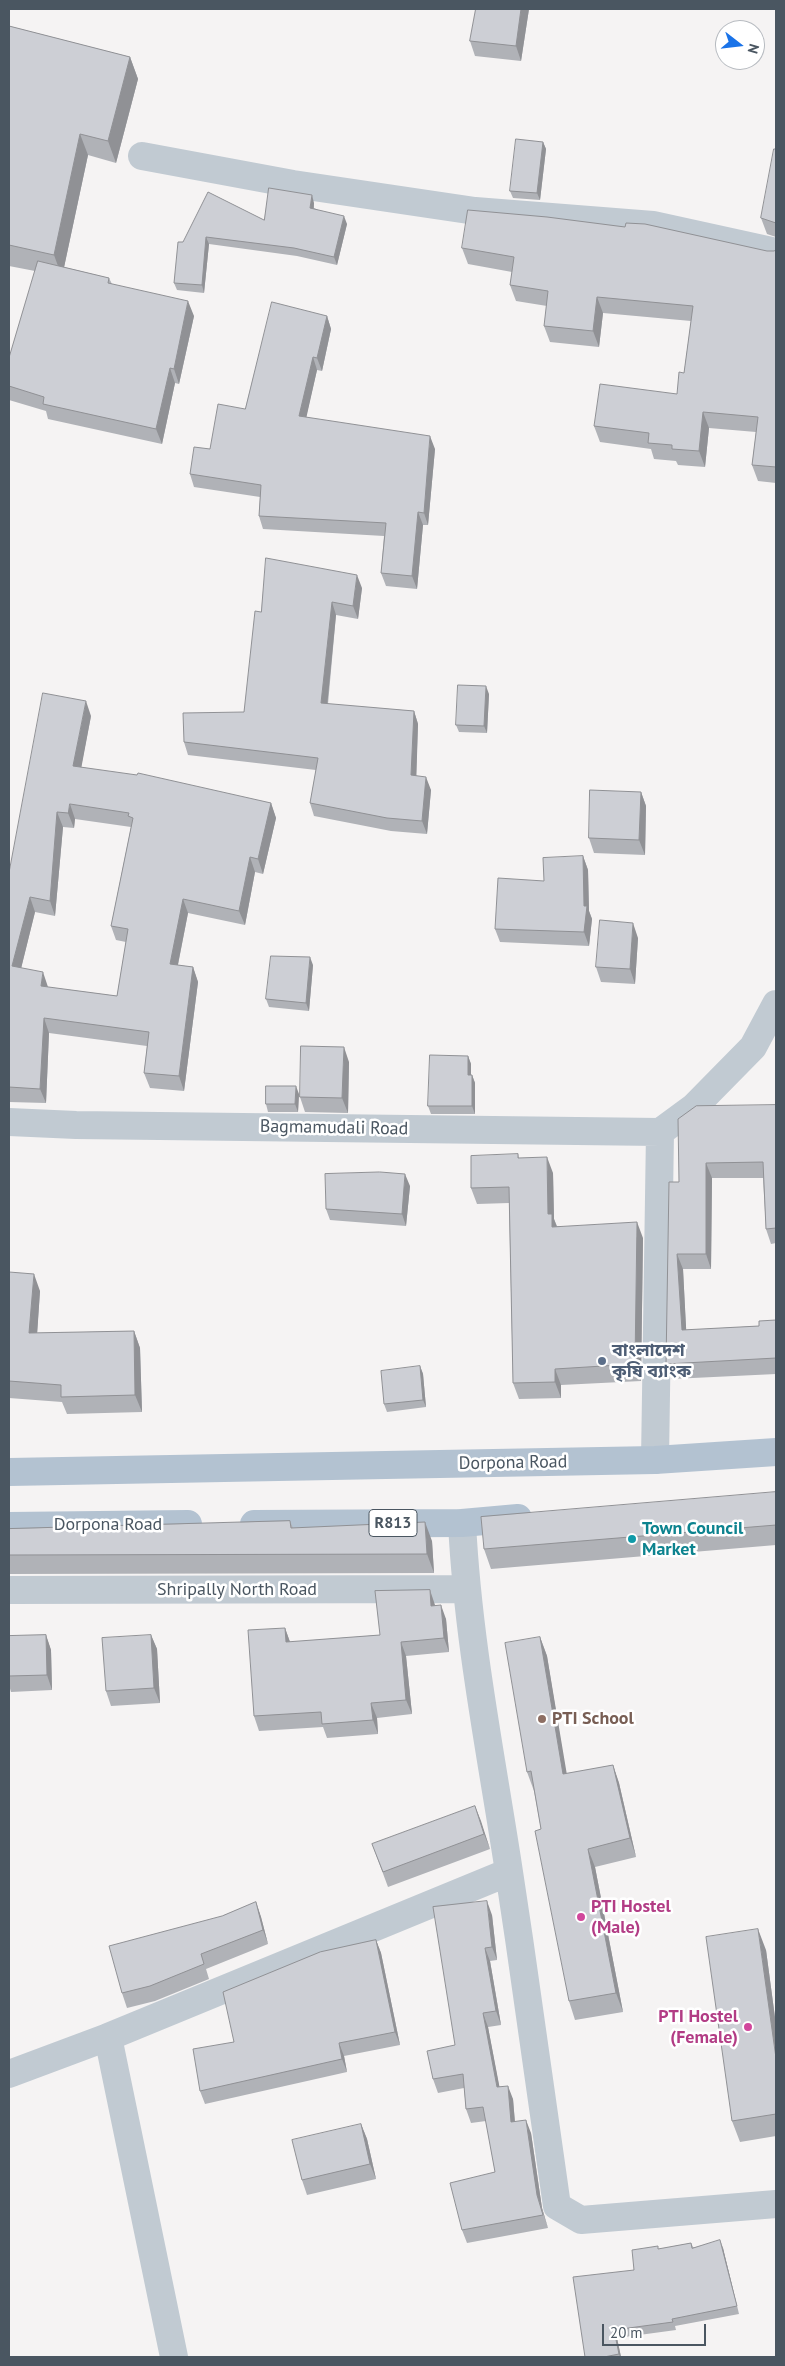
<!DOCTYPE html>
<meta charset="utf-8">
<style>
body{margin:0}
#map{position:relative;width:785px;height:2366px;overflow:hidden;background:#f5f3f3;font-family:"PT Sans",sans-serif}
canvas{display:block}
.frame{position:absolute;inset:0;border:10px solid #4a5661;pointer-events:none}
.north{position:absolute;left:715px;top:20px;width:50px;height:50px;box-sizing:border-box;background:#fff;border:1px solid #b7bbc0;border-radius:50%;rotate:106deg;font-size:14px;font-weight:700;line-height:20px;text-align:center;color:#4a5661}
.north::after{content:'';display:block;margin:auto;width:18px;height:22px;background:#1a73e8;clip-path:polygon(50% 0,100% 100%,50% 72%,0 100%)}
.scale{position:absolute;left:602px;top:2324px;width:104px;height:22px;box-sizing:border-box;border:2px solid #4a5661;border-top:0;padding-left:6px;font-size:15px;line-height:18px;white-space:nowrap;color:#4a5661;-webkit-text-stroke:4px #fff;paint-order:stroke}
</style>
<div id="map">
<canvas width="785" height="2366"></canvas>
<div class="frame"></div>
<div class="north">N</div>
<div class="scale">20 m</div>
</div>
<script>
const c = document.querySelector('canvas').getContext('2d');
c.lineJoin = 'round';
function trace(path, color, width, dash) { c.strokeStyle = color; c.lineWidth = width; c.lineCap = dash ? 'butt' : 'round'; c.setLineDash(dash || []); c.stroke(path); }
function fill(path, color) { c.fillStyle = color; c.fill(path, 'evenodd'); }
function drawText(font, color, halo, rows, align = 'center') {
  c.font = font + ' "PT Sans","Noto Sans Bengali",sans-serif'; c.lineWidth = 5; c.setLineDash([]); c.textBaseline = 'middle'; c.strokeStyle = halo; c.fillStyle = color; for (const [text, x, y, turn = 0] of rows) {
    c.save(); c.translate(x, y); c.rotate((+turn || 0) * Math.PI / 180); c.textAlign = isNaN(turn) ? turn : align; if (halo) c.strokeText(text, 0, 0); c.fillText(text, 0, 0); c.restore();
  }
}
const minor = new Path2D(`
 M142,156l151,28 182,27 178,14 123,27
 M9,1122l67,3 584,7
 M655,1460l5,-328 34,-25 59,-60 23,-43
 M462,1523c6,119 29,231 47,349 17,111 32,222 48,334l24,14 195,-16
 M9,1590l456,-1
 M108,2037l66,320
 M9,2074l99,-37 401,-165`);
const major = new Path2D(`
 M9,1472l646,-12 121,-8
 M254,1524l208,-1 56,-5
 M9,1526l179,-2`);
const wall = new Path2D(`
 M476,9h53l-8,52 -46,-5 -5,-15z
 M9,26l121,31 8,22 -22,84 -28,-8 -24,112 45,11 3,6 82,32 -15,68 -4,-1 -13,61 -114,-25 -2,-8 -37,-11v-42l26,-87 -26,-5z
 M543,142l3,7 -6,51 -27,-2 -3,-7z
 M776,149v88l-9,-3 -6,-16z
 M314,203v5l33,16 -10,41 -40,-9 -88,-12 -5,49 -27,-3 -3,-7 9,-41 81,-22z
 M462,248l305,3h7l2,-1v233l-18,-2 -6,-16 4,-33 -47,-4 -4,39 -27,-2 -2,-4 -22,-2 -3,-10 -51,-7 -6,-16 83,-32 7,-21 7,-52 -88,-8 -4,34 -49,-5 -6,-16 3,-20 -31,-5 -6,-16 2,-13 -44,-8z
 M327,316l4,13 -9,42 -5,-1 -11,47 129,32 -7,76h-5l-6,64 -31,-3 -5,-13 3,-37 -121,-7 -4,-13 1,-19 -66,-10 -4,-13 55,-65z
 M362,588l-4,31 -22,-4 -8,89 86,7 4,13 -2,52 15,14 -4,44 -36,-3 -77,-15 -4,-13 6,-33 -128,-15 -4,-13 60,-30 17,-100z
 M489,694l-2,39 -28,-1 -3,-7z
 M91,716l-10,51 190,36 5,15 -13,56 -8,-2 -10,53 -57,-12 -10,52 15,2 5,15 -14,109 -34,-3 -6,-15 3,-27 -98,-13 -3,70 -37,-1v-229zM75,819l56,8 -20,99 5,14 10,2 -9,54 -69,-9 -27,-19 14,-56 20,4 8,-89 11,1z
 M641,792l5,14 -1,49 -51,-2 -5,-15z
 M583,856l5,14 1,41 3,8 -3,27 -89,-4 -5,-13 49,-48z
 M638,938l-3,46 -34,-2 -5,-15z
 M313,965l-4,46 -40,-4 -3,-8z
 M468,1056l3,8v11h1l3,8v31h-44l-3,-8z
 M349,1062l-1,51 -43,-1 -5,-15z
 M299,1094l-1,18h-30l-2,-8z
 M776,1105v138l-5,1 -5,-15 -3,-51h-51l-1,91h-28l3,61 73,-4 17,-6v54l-104,5 -6,-15 13,-182z
 M518,1154l1,4 34,15 1,46 3,7 86,12 -2,143 -80,4v13l-42,1 -6,-16 -4,-180 -32,1 -6,-16z
 M410,1186l-4,40 -76,-6 -4,-11z
 M9,1272l31,19 -3,42 97,-2 6,17 2,64 -75,2 -5,-12 -53,-4z
 M420,1366l3,8 3,33 -39,5 -3,-8z
 M776,1492v53l-285,24 -7,-20z
 M290,1521l3,7 139,13 2,32 -425,1v-45z
 M435,1605l11,14 3,33 -43,4 6,58 -35,4 1,16 -51,4 -4,-11 -64,4 -5,-15 31,-88 5,14 90,-7z
 M46,1635l5,15 1,40 -41,2 -2,-7v-49z
 M151,1635l6,14 3,54 -49,3 -5,-15z
 M540,1637l7,19 19,118 47,-9 6,18 17,74 -41,10 28,145 -48,8 -6,-19 -28,-172 -7,-38 -7,-19z
 M475,1806l15,43 -102,38 -16,-43z
 M256,1902l5,15 7,27 -62,25 3,10 -54,22 -28,7 -5,-15 100,-77z
 M492,1915l5,45 -7,1 11,64 -13,2 11,59 14,13 2,23 16,11 11,75 6,20 -81,15 -5,-13 33,-58 -9,-51 -15,2 -5,-14 -2,-21 -26,5 -5,-14 22,-34z
 M376,1940l5,13 19,92 -56,11 3,16 -142,32 -5,-13 34,-49z
 M766,1950l10,75v111l-36,6 -8,-21z
 M361,2124l6,15 9,40 -69,16 -5,-15z
 M691,2243l2,4 30,1 16,66 -64,12 1,4 -59,8 4,19h-36l49,-87 25,-21z`);
const shadedWall = new Path2D(`
 M521,9h8l-8,52 -5,-15z
 M130,57l8,22 -22,84 -8,-22z
 M80,134l8,21 -26,122 -8,-22z
 M543,142l3,7 -6,51 -3,-7z
 M312,195l2,8 -1,12 -3,-7z
 M344,216l3,8 -10,41 -3,-8z
 M206,237l3,7 -5,49 -2,-8z
 M597,297l6,16 -4,34 -6,-16z
 M188,301l6,15 -15,68 -5,-15z
 M327,316l4,13 -9,42 -5,-13z
 M313,357l4,13 -13,58 -5,-12z
 M170,368l5,15 -13,61 -6,-15z
 M703,412l6,16 -4,39 -6,-16z
 M430,436l5,13 -7,76 -4,-12z
 M418,512l5,13 -6,64 -5,-13z
 M357,575l5,13 -4,31 -5,-13z
 M332,602l4,13 -10,102 -5,-14z
 M486,686l3,8 -2,39 -3,-7z
 M86,701l5,15 -12,64 -6,-14z
 M414,711l4,13 -2,64 -5,-13z
 M426,777l5,13 -4,44 -5,-13z
 M641,792l5,14 -1,49 -6,-15z
 M271,803l5,15 -13,56 -5,-15z
 M70,804l5,15 -1,9 -6,-15z
 M57,812l6,15 -8,89 -5,-15z
 M583,856l5,14 1,41 3,8 -3,27 -5,-14v-26z
 M250,857l5,15 -10,53 -6,-14z
 M30,897l5,15 -17,69 -6,-15z
 M183,899l5,14 -13,66 -5,-15z
 M633,923l5,15 -3,46 -5,-15z
 M310,957l3,8 -4,46 -3,-8z
 M193,967l5,15 -14,109 -5,-15z
 M43,972l5,15 -7,-1z
 M44,1018l5,15 -3,70 -6,-14z
 M344,1047l5,15 -1,51 -6,-15z
 M468,1056l3,8v19l-3,-8z
 M472,1075l3,8v31l-3,-8z
 M296,1086l3,8 -1,18 -3,-8z
 M547,1157l6,16 1,46 4,11v13l-10,-29z
 M706,1163l6,15 -1,91 -5,-15z
 M405,1174l5,12 -4,40 -4,-12z
 M637,1222l6,16 -2,143 -6,-17z
 M677,1254l6,15 4,76 -5,-15z
 M34,1274l6,17 -4,60 -7,-18z
 M134,1331l6,17 2,64 -7,-17z
 M420,1366l3,8 3,33 -3,-7z
 M555,1369l6,16v13l-6,-16z
 M425,1522l7,19 2,32 -7,-19z
 M430,1590l5,15 1,15 -5,-14z
 M441,1605l5,14 3,33 -5,-14z
 M285,1628l5,14h-4z
 M46,1635l5,15 1,40 -5,-15z
 M151,1635l6,14 3,54 -6,-15z
 M540,1637l7,19 23,137 -7,-19z
 M401,1642l5,14 6,58 -6,-14z
 M371,1703l6,15 1,16 -5,-14z
 M613,1765l6,18 17,74 -6,-19z
 M475,1806l6,15 9,28 -6,-15z
 M588,1849l7,18 28,145 -7,-19z
 M487,1901l5,14 5,45 -5,-13z
 M256,1902l5,15 7,27 -5,-14z
 M758,1929l8,21 10,75v33z
 M376,1940l5,13 19,92 -5,-13z
 M485,1948l5,13 11,64 -5,-14z
 M483,2013l5,14 14,73 -5,-13z
 M339,2043l5,13 3,16 -5,-13z
 M508,2086l5,13 3,37 -5,-14z
 M526,2120l5,13 11,75 6,20 -11,-33z
 M361,2124l6,15 9,40 -6,-15z
 M720,2240l3,8 16,66 -2,-8z
 M614,2330l3,8 4,19h-1l-1,-3z`);
const building = new Path2D(`
 M476,9h45l-5,37 -46,-5z
 M9,26l121,31 -22,84 -28,-7 -26,121 -45,-10z
 M516,139l27,3 -6,51 -27,-2z
 M774,149h2v74l-15,-5z
 M269,188l43,7 -2,13 34,8 -10,41 -40,-9 -88,-11 -4,48 -28,-2 4,-41h5l25,-50 56,28z
 M468,210l79,7 78,10 1,-4 19,1 122,27h7l2,-1v217l-24,-2 6,-48 -55,-5 -4,39 -27,-2v-4l-24,-2 1,-10 -55,-7 6,-42 77,10 2,-22 5,1 9,-67 -96,-9 -4,34 -49,-5 4,-35 -38,-6 4,-28 -52,-9z
 M38,261l71,17 -1,5 80,18 -14,68 -4,-1 -14,61 -113,-25 1,-7 -35,-11v-28z
 M272,302l55,14 -10,42 -4,-1 -14,59 131,20 -6,77 -6,-1 -6,64 -31,-3 5,-50 -127,-7 2,-31 -71,-11 4,-27 16,2 8,-45 27,5z
 M266,558l91,17 -4,31 -21,-4 -11,101 93,8 -3,64 15,2 -4,44 -35,-3 -77,-15 8,-45 -134,-16 -1,-29 61,-1 11,-101 6,1z
 M458,685l28,1 -2,40 -28,-1z
 M43,693l43,8 -13,65 64,9 1,-2 133,30 -13,56 -8,-2 -11,54 -56,-12 -13,65 23,3 -14,109 -35,-3 5,-41 -105,-14 -4,71 -31,-2v-214zM70,804l59,9 -1,3 5,2 -22,108 17,3 -11,67 -76,-10 2,-14 -31,-6 18,-69 20,4 7,-89 11,1z
 M590,790l51,2 -2,48 -50,-2z
 M583,856l1,50h3l-3,26 -89,-3 3,-51 46,3 -1,-23z
 M600,920l33,3 -3,46 -34,-2z
 M271,956l39,1 -4,46 -40,-4z
 M301,1046l43,1 -2,51 -42,-1z
 M430,1055l38,1v19h4v31h-44z
 M266,1086h30l-1,18h-29z
 M776,1105v123l-10,1 -3,-67 -57,1v91h-29l5,76 77,-4v-5l17,-1v38l-110,6 3,-182h10l-1,-63 18,-13z
 M518,1154v4l29,-1 1,57h4v13l85,-5 -2,142 -80,5v13l-42,1 -4,-196 -38,1v-32z
 M380,1172l25,2 -3,40 -76,-5 -1,-35z
 M9,1272l25,2 -5,59 105,-2 1,64 -74,2v-12l-52,-4z
 M420,1366l3,34 -39,4 -3,-33z
 M776,1492v33l-292,24 -3,-32z
 M290,1521l1,7 134,-6 2,32 -418,1v-26z
 M430,1590l1,16 10,-1 3,33 -43,4 5,58 -35,3 2,17 -51,4 -1,-12 -67,4 -6,-86 37,-2 1,14 94,-7 -5,-44z
 M46,1635l1,40 -38,1v-40z
 M151,1635l3,53 -48,3 -4,-53z
 M540,1637l23,137 50,-9 17,73 -42,11 28,144 -47,8 -34,-170 6,-2 -10,-58 -4,1 -22,-129z
 M475,1806l9,28 -101,38 -11,-28z
 M487,1901l5,46 -7,1 11,63 -13,2 14,74 11,-1 3,36 15,-2 11,75 6,20 -81,15 -12,-47 45,-11 -12,-65 -17,2 -3,-35 -30,5 -6,-28 28,-6 -22,-138z
 M256,1902l7,28 -62,24 3,10 -54,22 -28,7 -13,-47 113,-30z
 M758,1929l18,129v56l-44,7 -26,-184z
 M376,1940l19,92 -56,11 3,16 -142,32 -7,-42 41,-7 -11,-50 97,-40z
 M361,2124l9,40 -68,16 -10,-40z
 M720,2240l17,66 -65,13 1,3 -59,8 5,24 -15,3h-19l-12,-80 61,-7 -2,-20 26,-4v3l33,-6 1,5z`);
const markers = [
 [602,1361,5,"#5c6f8a"],
 [632,1539,5,"#0f9aa8"],
 [542,1719,5,"#8d6e63"],
 [581,1917,5,"#d1479c"],
 [748,2027,5,"#d1479c"]
];
const shields = [
 [393,1523,48]
];
const shieldNames = [
 ["R813",393,1523]
];
const streetNames = [
 ["Bagmamudali Road",334,1128,1],
 ["Dorpona Road",513,1463,-1],
 ["Dorpona Road",108,1525],
 ["Shripally North Road",237,1590]
];
const serviceNames = [
 ["বাংলাদেশ",612,1351],
 ["কৃষি ব্যাংক",612,1372]
];
const cultureNames = [
 ["Town Council",642,1529],
 ["Market",642,1550]
];
const educationNames = [
 ["PTI School",552,1719]
];
const hotelNames = [
 ["PTI Hostel",591,1907],
 ["(Male)",591,1928],
 ["PTI Hostel",738,2017,"right"],
 ["(Female)",738,2038,"right"]
];
trace(minor, '#c1cad2', 28);
trace(major, '#b3c2d1', 28);
fill(wall, '#b0b2b7');
fill(shadedWall, '#909195');
fill(building, '#cdcfd5');
trace(building, '#909195', 1);
for (const [x, y, r, color] of markers) { const dot = new Path2D(); dot.arc(x, y, r, 0, 2 * Math.PI); c.fillStyle = color; c.fill(dot); trace(dot, '#fff', 2); }
for (const [x, y, w] of shields) { const box = new Path2D(); box.roundRect(x - w / 2, y - 13.5, w, 27, 4); c.fillStyle = '#fff'; c.fill(box); trace(box, '#4a5661', 1); }
drawText('bold 16px', '#4a5661', null, shieldNames);
drawText('18px', '#4a5661', '#fff', streetNames);
drawText('bold 18px', '#4e5e75', '#fff', serviceNames, 'left');
drawText('bold 18px', '#0d838f', '#fff', cultureNames, 'left');
drawText('bold 18px', '#785e54', '#fff', educationNames, 'left');
drawText('bold 18px', '#b23c85', '#fff', hotelNames, 'left');
</script>
